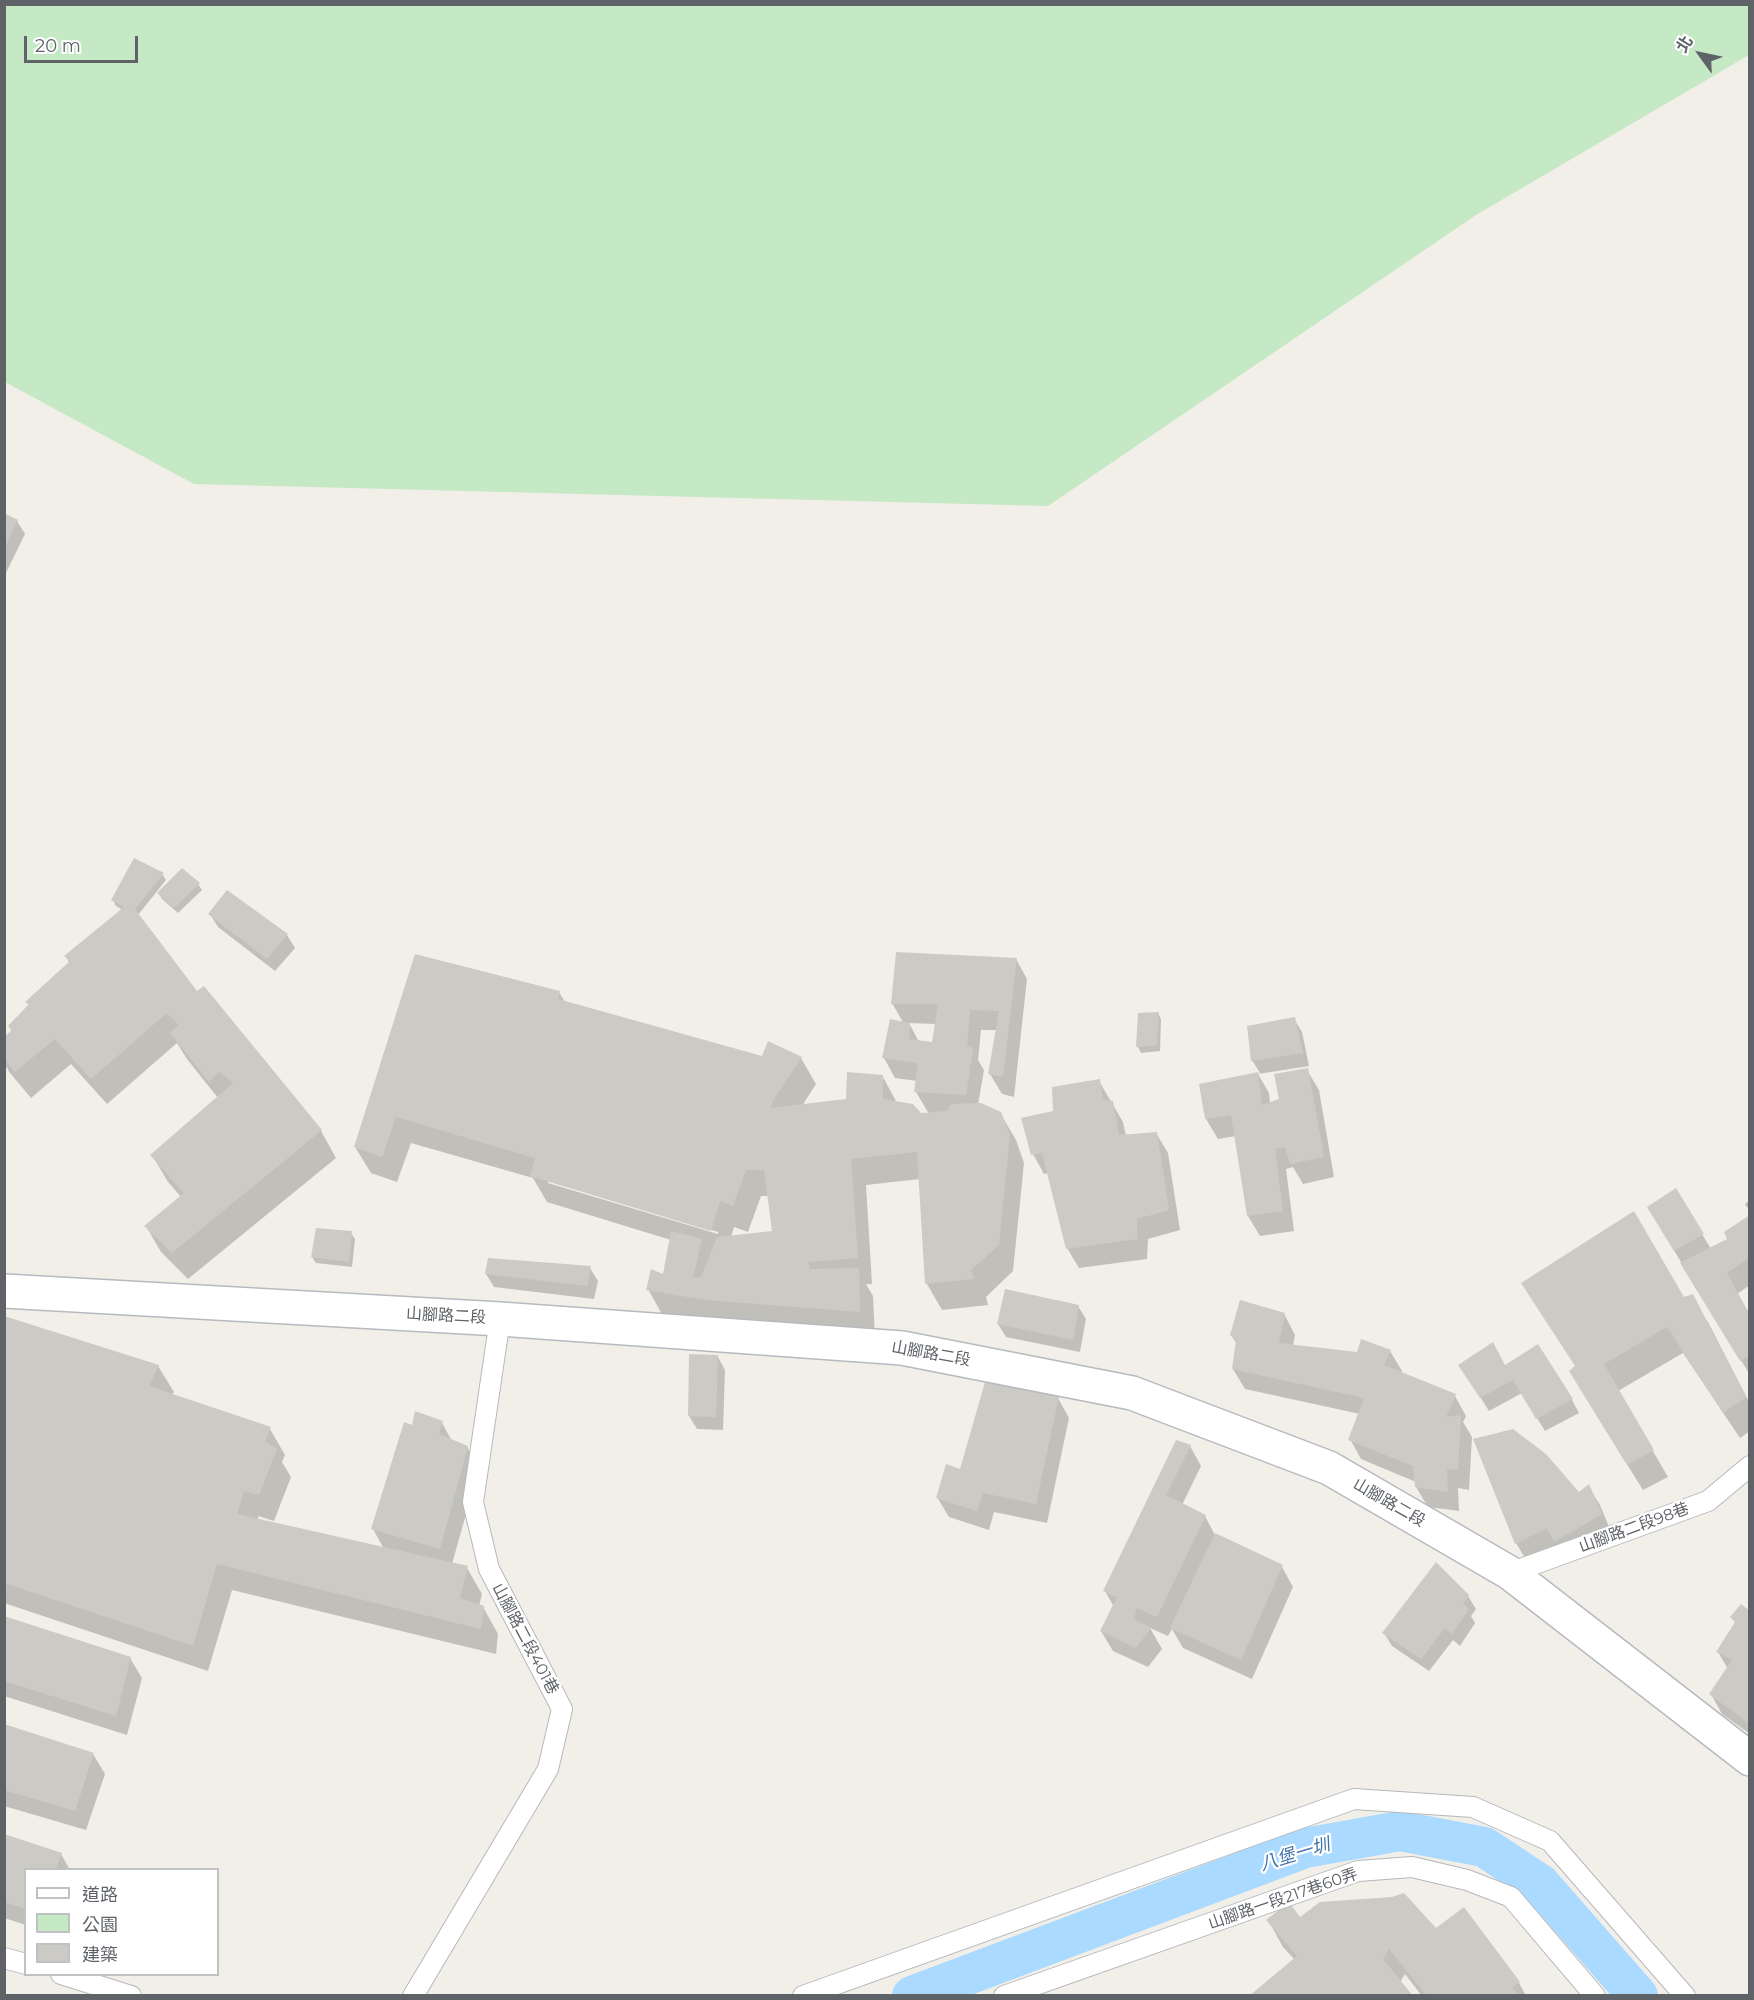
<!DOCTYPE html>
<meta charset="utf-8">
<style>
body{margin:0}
#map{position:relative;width:1754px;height:2000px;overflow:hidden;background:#f1efe8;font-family:Montserrat,"Noto Sans TC",sans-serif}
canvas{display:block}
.frame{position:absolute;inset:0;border:6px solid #5f6368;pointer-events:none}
.legend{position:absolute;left:24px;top:1868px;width:195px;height:108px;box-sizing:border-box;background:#fff;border:2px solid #bfc1c3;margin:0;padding:8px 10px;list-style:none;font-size:18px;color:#5f6368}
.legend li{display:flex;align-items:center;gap:12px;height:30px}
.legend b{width:30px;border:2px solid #bfc1c3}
.north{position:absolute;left:1670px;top:24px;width:60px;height:60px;-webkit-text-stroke:4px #fff;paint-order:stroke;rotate:303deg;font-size:16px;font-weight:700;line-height:24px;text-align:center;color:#5f6368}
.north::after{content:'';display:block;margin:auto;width:21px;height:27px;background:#5f6368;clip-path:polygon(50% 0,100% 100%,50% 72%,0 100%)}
.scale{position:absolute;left:24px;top:36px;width:114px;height:27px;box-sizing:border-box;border:3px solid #5f6368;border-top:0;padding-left:8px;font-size:18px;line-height:21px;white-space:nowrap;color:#5f6368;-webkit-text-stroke:4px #fff;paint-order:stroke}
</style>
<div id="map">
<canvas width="1754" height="2000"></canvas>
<div class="frame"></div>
<ul class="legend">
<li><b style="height:8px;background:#fff"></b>道路</li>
<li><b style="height:16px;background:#c5e8c5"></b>公園</li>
<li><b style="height:16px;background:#cccac5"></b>建築</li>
</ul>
<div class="north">北</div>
<div class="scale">20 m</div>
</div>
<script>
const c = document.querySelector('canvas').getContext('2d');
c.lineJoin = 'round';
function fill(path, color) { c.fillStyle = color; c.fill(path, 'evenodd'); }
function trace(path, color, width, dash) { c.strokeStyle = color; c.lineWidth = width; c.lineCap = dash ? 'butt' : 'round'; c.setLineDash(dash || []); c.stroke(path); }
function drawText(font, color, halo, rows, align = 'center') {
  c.font = font + ' Montserrat,"Noto Sans TC",sans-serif'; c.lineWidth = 4.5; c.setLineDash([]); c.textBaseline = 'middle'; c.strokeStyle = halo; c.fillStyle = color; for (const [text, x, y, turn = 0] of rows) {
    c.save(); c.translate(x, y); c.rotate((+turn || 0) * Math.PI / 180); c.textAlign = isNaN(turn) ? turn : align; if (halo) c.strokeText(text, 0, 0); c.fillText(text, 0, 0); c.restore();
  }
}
const green = new Path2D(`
 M1749,4v51l-273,160 -428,291 -854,-22 -189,-102v-377z`);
const shadow = new Path2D(`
 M4,515l13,6 8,13 -21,43z
 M162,874l4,6 -28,35 58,78 8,-5 117,143 15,27 -148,121 -27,-27 -15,-26 35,-29 -13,-15 -16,-27 66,-57 -31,-39 -10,-16 -70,61 -36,-40 -40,34 -21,-25 -6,-10v-25l8,-6 -3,-6 20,-20 -2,-4 43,-38 -4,-7 57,-47 -7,-4 -3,-6z
 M198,884l4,6 -24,23 -16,-14 -3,-6z
 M210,914l77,21 8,13 -20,23 -57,-44z
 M1016,959l11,20 -13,118 -12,-3 -12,-20 7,-44h-16l-3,30 6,10 -6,35 22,8 16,27 8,23 -11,108 -27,26 2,8 -46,5 -15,-26 -7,-105 -54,6 6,99h-6l7,12 2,42 -212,-22 -15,-27 17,-13 6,-36 -124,-38 -14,-24 -122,-35 -14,39 -26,-9 -16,-26 204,-155 6,10 197,56h39l15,26 -14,22 45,-6 36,-23 14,26 24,12 8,-1 -13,-22 1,-11 -22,-3 -11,-20 20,-34 -12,-21zM909,1023l27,1 -3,19 -14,-1zM548,1180l170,52v2l-170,-51zM761,1196h8l5,36 -43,5 3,-10 14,5z
 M1158,1013l3,6 -1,32 -19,2 -3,-6z
 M1294,1019l8,13 7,34 -51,8 11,19 1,11 10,-4 27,-30 12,20 15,87 -31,7 -10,-17 -7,2 8,62 -34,5 -12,-20 -12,-80 -18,3 -12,-20 -5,-34 59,-12 -8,-13z
 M1099,1081l24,41 3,14 30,-3 12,20 12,77 -32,9 -1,20 -68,9 -12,-20 -19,-75 -4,1 -11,-20 22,-41z
 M1675,1190l36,59 19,-10 20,-22v68l-13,9 13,22v59l-94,-154z
 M1750,1200v12l-5,-8z
 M351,1233l4,6 -3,28 -36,-4 -4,-6z
 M590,1268l8,13 -4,18 -100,-12 -8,-13z
 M1684,1299l24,23 42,82v27l-10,7 -57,-85 -65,38 50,86 -25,13 -57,-92 -10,-30z
 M1078,1306l8,13 -6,33 -74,-15 -8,-13z
 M1284,1314l11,21 -2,11 65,7 32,-2 12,20 -1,2 54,23 11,20 -3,6 9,15 -3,53 -11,-2 1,23 -31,-4 -12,-20v-5l-55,-23 -11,-20 10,-25 -115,-25 -12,-20 4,-25 -6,-9z
 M4,1318l154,48 16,26 -2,3 98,34 15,26 -3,7 9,15 -17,44 -16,-5v4l126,29 -11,-20 40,-102 29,-4 10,18 15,6 12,21 -27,96 15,4 15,26 -3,12 4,1 15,27 -2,20 -264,-64 -24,81 -204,-68z
 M691,1356l27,1 7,13 -2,60 -26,-1 -8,-13z
 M1505,1366l67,34 7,13 -34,18 -23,-38 -33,18 -21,-33z
 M1058,1398l11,20 -22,105 -53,-11 -5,18 -40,-13 -12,-20 24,-26z
 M1190,1446l11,20 -19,39 23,11 10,19 67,32 11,20 -41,92 -69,-31 -11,-19 -4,7 -18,-8 12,21 -14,18 -35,-16 -12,-20 13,-24 -9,-16z
 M1588,1486l12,19 12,29 -84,29 -12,-20z
 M1468,1596l8,13 -5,7 4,7 -15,23 -7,-6 -24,31 -37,-25 -8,-13z
 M1750,1613v121l-28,-20 -11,-20 17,-25 -10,-17 18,-28 -4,-7z
 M4,1618l126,40 12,20 -15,57 -123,-39z
 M4,1725l89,29 12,20 -19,56 -82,-24z
 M4,1835l57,19 9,16h-44v55l-22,-7z
 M1300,1919l136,11 83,53 7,13h-104l-17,-22 -5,8 -105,-22 -12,-13 -15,-27z`);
const canal = new Path2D(`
 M912,1996l393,-148 95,-17 84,16 56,37 98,112`);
const building = new Path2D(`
 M4,513l14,7 -14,29z
 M134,858l30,15 -29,36 62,82 7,-5 118,144 -150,123 -28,-27 40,-33 -34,-38 83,-72 -14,-11 -10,10 -39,-49 9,-8 -12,-12 -76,66 -36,-40 -40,33 -11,-13v-22l8,-7 -4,-4 21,-22 -4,-2 45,-41 -6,-5 60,-49 -13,-7z
 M182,868l18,15 -26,25 -17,-15z
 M227,890l61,44 -21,25 -59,-45z
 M896,952l121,6 -14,119 -15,-3 11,-63 -29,-1 -3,35 6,3 -7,47 -52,-3 4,-29 -36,-5 8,-39 20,4 -1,16 23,3 6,-38h-47z
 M415,954l145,37 -2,8 204,57 6,-15 34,16 -28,42 -4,9 76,-9 1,-27 36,3v24l30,5 8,9 26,-2 4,-7 30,-1 20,9 9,23 -11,110 -28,25 3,9 -49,5 -8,-132 -66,7 7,99 -50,4 2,7 49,-1 1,44 -154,-12 -60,-10 5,-21 12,5 8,-43 31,8 -9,38h8l16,-40 55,-6 -8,-61h-18l-13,36 -13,-5 -9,30 -181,-55 5,-18 -139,-41 -14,40 -28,-10z
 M1159,1012l-2,33 -21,2 2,-34z
 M1295,1017l8,36 -52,8 -4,-35z
 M1308,1068l16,89 -34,7 -5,-17 -10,2 8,62 -36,5 -16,-101 -26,4 -6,-35 59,-12 4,33 17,-6 -5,-25z
 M1100,1079l3,21 10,1 6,34 38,-3 12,78 -32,9v20l-71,10 -24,-96 -11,2 -10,-37 32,-7 -1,-24z
 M1676,1188l28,46 -30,17 -27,-44z
 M1634,1211l50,86 9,-3 53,103 -23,16 -56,-86 -63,37 50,86 -27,15 -58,-94 6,-5 -54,-83z
 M1750,1215v42l-23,16 23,42v40l-10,6 -60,-98 47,-24 -3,-7z
 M316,1228l36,3 -3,31 -38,-5z
 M488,1258l103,8 -4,20 -102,-12z
 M1005,1289l74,16 -6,35 -76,-16z
 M1240,1300l45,13 -6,30 78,9 4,-13 30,11 -7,15 72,29 -10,23 15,-2 -3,55 -11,-1 1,23 -33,-5 -2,-21 -65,-26 16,-42 -132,-29 4,-29 -6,-5z
 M4,1316l155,49 -10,21 122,41 -6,14 12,8 -18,46 -15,-4 -7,23 231,52 -8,32 24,8 -3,23 -264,-65 -24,82 -189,-63z
 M1493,1342l12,23 33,-21 35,55 -37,20 -23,-39 -33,18 -22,-33z
 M689,1354l29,1 -2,62 -28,-1z
 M985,1382l74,14 -23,108 -53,-11 -6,18 -41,-13 10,-34 14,5z
 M415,1411l28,10 -4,13 29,12 -28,103 -69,-20 33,-107 8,3z
 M1513,1429l33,25 33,38 10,-8 13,30 -48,28 -7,-14 -32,16 -42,-105z
 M1176,1440l15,5 -25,50 40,20 -49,102 -20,-9 -3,11 17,9 -15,20 -36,-17 17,-34 -14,-6z
 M1215,1533l68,32 -42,95 -71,-32z
 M1436,1562l33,33 -6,9 6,5 -17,25 -7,-6 -24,31 -39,-26z
 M1741,1604l9,7v113l-41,-30 23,-34 -16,-8 19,-30 -5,-5z
 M4,1616l127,41 -15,59 -112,-35z
 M4,1724l90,29 -19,58 -71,-21z
 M4,1834l58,19 -7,17h-29v39l-22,-7z
 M1404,1893l32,35 28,-21 56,75 -8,5 8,9h-93l-38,-47 -6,10 30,37h-164l48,-40 -31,-36 23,-18 11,15 20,-15 72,-5z`);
const lane = new Path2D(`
 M1510,1573l198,-72 42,-35
 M4,1958l22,6
 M61,1974l70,22
 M413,1996l135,-227 14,-60 -73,-140 -16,-67 27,-183
 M803,1996l551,-197 119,8 77,34 135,155
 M1004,1996l354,-125 54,-4 55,13 44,17 84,99`);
const secondary = new Path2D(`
 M4,1291l496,28 402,29 230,45 197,75 181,105 240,186`);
const streetNames = [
 ["山腳路二段",446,1316,3],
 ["山腳路二段",931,1354,10],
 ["山腳路二段",1389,1503,30],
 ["山腳路二段98巷",1634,1528,-20],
 ["山腳路二段401巷",525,1639,62],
 ["山腳路一段217巷60弄",1283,1899,-19]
];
const waterNames = [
 ["八堡一圳",1295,1855,-17]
];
fill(green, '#c5e8c5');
fill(shadow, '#0003');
trace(canal, '#aadaff', 40);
fill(building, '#cccac5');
trace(lane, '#b5b8bc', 22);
trace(secondary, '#b6babf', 36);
trace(lane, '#fff', 20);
trace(secondary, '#fff', 33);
drawText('16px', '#5f6368', '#fff', streetNames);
drawText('italic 18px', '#4174aa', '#fff', waterNames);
</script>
